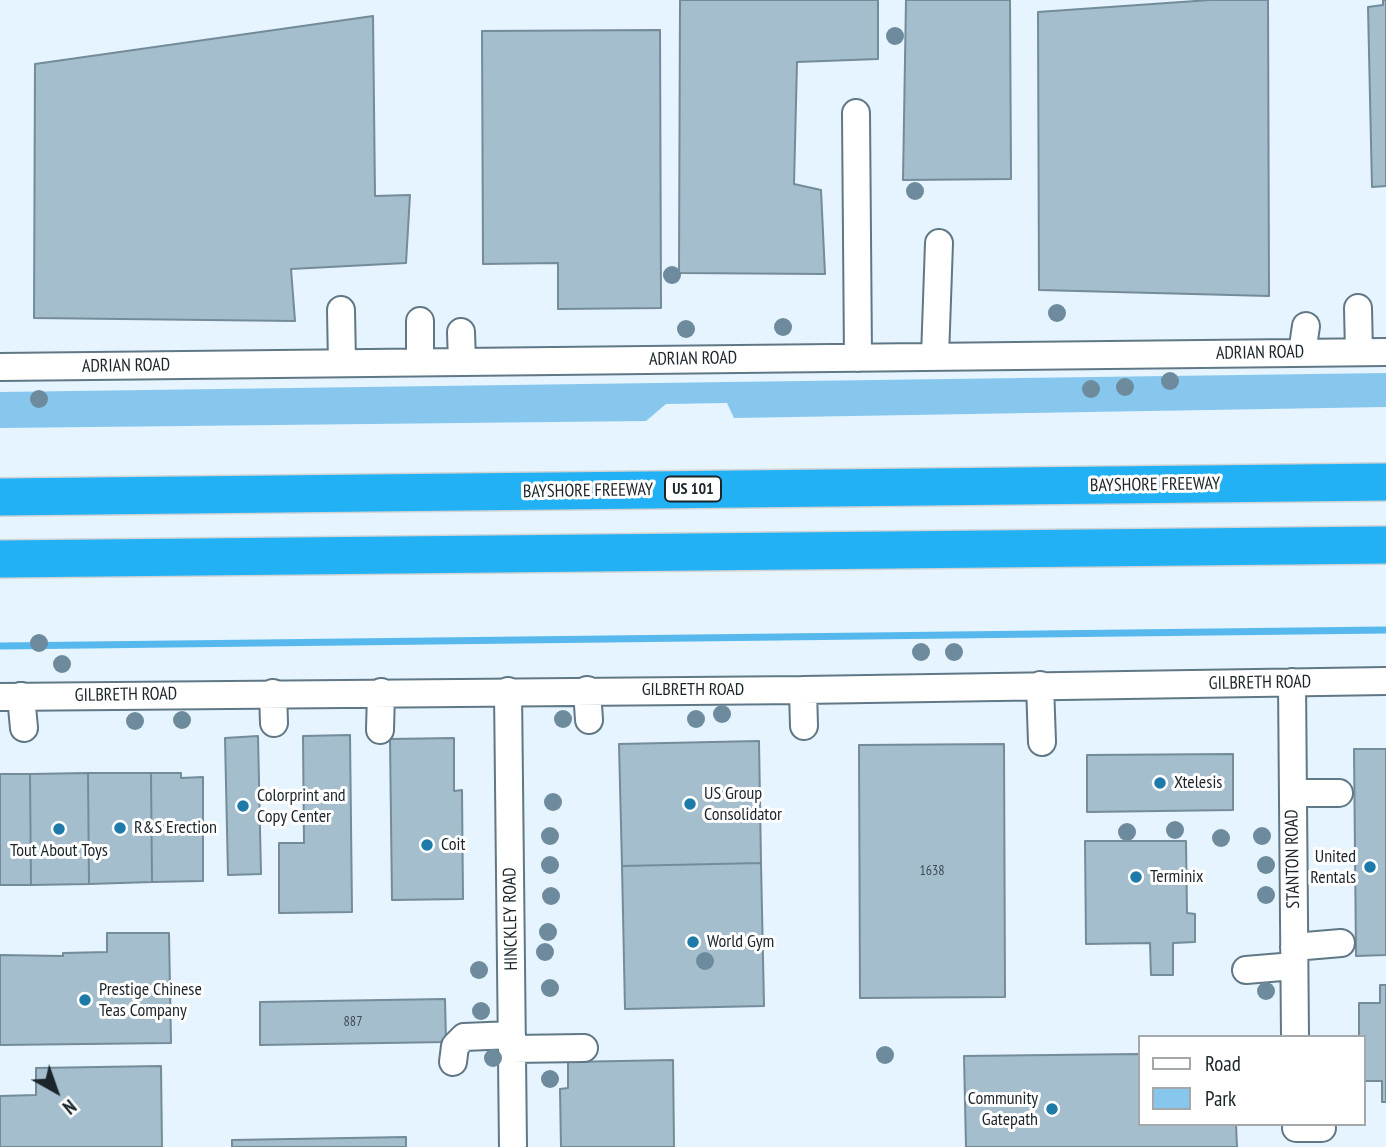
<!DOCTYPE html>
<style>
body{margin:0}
#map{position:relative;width:1386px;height:1147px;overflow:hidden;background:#e5f4fe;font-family:"PT Sans Narrow",sans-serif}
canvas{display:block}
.legend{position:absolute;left:1138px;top:1035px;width:228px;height:91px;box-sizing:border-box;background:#fff;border:2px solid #a4a8aa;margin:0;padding:9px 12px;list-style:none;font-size:21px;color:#1b252b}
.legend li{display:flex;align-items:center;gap:14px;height:35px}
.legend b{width:35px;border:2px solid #a4a8aa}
.north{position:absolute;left:21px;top:1056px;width:70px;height:70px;-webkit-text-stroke:5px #fff;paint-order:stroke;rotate:140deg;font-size:19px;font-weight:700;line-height:28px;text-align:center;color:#1b252b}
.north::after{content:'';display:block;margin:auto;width:24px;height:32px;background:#1b252b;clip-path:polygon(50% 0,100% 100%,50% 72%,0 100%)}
</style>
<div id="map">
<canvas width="1386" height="1147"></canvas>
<ul class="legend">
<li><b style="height:9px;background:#fff"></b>Road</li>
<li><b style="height:19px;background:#87c7ee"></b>Park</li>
</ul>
<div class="north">N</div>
</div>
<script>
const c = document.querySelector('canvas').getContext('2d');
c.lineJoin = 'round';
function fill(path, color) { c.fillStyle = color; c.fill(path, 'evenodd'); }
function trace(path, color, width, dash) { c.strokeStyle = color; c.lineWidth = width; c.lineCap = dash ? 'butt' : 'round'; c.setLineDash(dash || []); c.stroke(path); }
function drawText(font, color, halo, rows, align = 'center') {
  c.font = font + ' "PT Sans Narrow",sans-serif'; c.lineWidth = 6; c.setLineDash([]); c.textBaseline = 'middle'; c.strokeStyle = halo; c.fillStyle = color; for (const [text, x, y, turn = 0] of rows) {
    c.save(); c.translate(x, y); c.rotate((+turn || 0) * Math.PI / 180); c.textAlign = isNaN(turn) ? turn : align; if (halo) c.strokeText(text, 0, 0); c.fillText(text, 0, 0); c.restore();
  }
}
const green = new Path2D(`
 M1386,373v34l-652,11 -7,-15 -61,1 -20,17 -646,7v-36z`);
const stream = new Path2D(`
 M0,646l1386,-16`);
const building = new Path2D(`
 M680,0h198v59l-81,3 -3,122 27,6 4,84 -146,-1z
 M906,0h104l1,179 -108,1z
 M1210,0h58l1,296 -230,-6 -1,-278z
 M1383,0h3v186l-14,1 -4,-180 15,-2z
 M373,16l2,180 35,-1 -4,68 -115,6 4,52 -261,-3 1,-254z
 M660,30l1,278 -103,1v-46l-75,1 -1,-233z
 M350,735l2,177 -73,1v-70h25l-1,-107z
 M258,736l3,138 -33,1 -3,-137z
 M454,738v53l8,-1 1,109 -71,1 -2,-161z
 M759,741l2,122 -139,3 -3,-122z
 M1004,744l1,253 -145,1 -1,-253z
 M1354,749h32v206l-30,1z
 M1233,754v56l-146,2v-57z
 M88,773l1,111 -58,1 -1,-111z
 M88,773h63l1,109 -63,2z
 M151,773h30v5l22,-1v104l-51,1z
 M0,774h30l1,111h-31z
 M1085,841h101l1,72 8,1v28l-22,1v32h-22l-1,-32 -64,1z
 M761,863l3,143 -139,3 -3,-143z
 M107,933h62l2,110 -171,2v-90l63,1v-3l44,-1z
 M1380,985h6v117h-4v-21h-19v-44h-4v-34h21z
 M445,999l1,43 -186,3v-43z
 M1139,1054v70h97l1,23h-271l-2,-91z
 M673,1060l1,87h-113l-1,-58 8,-1v-26z
 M161,1066l1,81h-162v-51l36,-1v-27z
 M406,1137v10h-174v-7z`);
const minor = new Path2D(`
 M856,113l2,245
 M1358,308l1,44
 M341,310l1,53
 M420,321v41
 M461,332l1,30
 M1302,353l4,-27
 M935,357l4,-114
 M0,367l1386,-15
 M1292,682l3,355
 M1040,685l2,57
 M587,690l2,30
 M803,690l1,36
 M508,691l5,456
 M273,693l1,30
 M21,696l3,32
 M0,697l803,-7 583,-9
 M380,730l1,-38
 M1293,793h46
 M1294,947l47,-4
 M1246,970l48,-4
 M512,1049l72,-1
 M453,1062l2,-16 9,-9 48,-2
 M1296,1128h26`);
const highway = new Path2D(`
 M0,497l1386,-15
 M0,559l1386,-14`);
const trees = [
 [895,36],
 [915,191],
 [672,275],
 [1057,313],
 [783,327],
 [686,329],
 [1170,381],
 [1125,387],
 [1091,389],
 [39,399],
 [39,643],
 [921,652],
 [954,652],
 [62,664],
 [722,714],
 [563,719],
 [696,719],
 [182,720],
 [135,721],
 [553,802],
 [1175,830],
 [1127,832],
 [550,836],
 [1262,836],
 [1221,838],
 [550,865],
 [1266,865],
 [1266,895],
 [551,896],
 [548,932],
 [545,952],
 [705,961],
 [479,970],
 [550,988],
 [1266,991],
 [481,1011],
 [885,1055],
 [493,1058],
 [550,1079]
];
const markers = [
 [1160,783,7,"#1e7aa8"],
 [690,804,7,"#1e7aa8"],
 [243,806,7,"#1e7aa8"],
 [120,828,7,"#1e7aa8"],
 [59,829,7,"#1e7aa8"],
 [427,845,7,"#1e7aa8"],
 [1370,867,7,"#1e7aa8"],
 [1136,877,7,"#1e7aa8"],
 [693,942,7,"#1e7aa8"],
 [85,1000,7,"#1e7aa8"],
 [1052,1109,7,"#1e7aa8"]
];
const numberNames = [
 ["1638",932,871],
 ["887",353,1022]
];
const shields = [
 [693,489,56]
];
const shieldNames = [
 ["US 101",693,489]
];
const streetNames = [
 ["ADRIAN ROAD",1260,353,-1],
 ["ADRIAN ROAD",693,359,-1],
 ["ADRIAN ROAD",126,366,-1],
 ["BAYSHORE FREEWAY",1155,485,-1],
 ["BAYSHORE FREEWAY",588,491,-1],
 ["GILBRETH ROAD",1260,683,-1],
 ["GILBRETH ROAD",693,690],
 ["GILBRETH ROAD",126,695,-1],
 ["STANTON ROAD",1293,859,-91],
 ["HINCKLEY ROAD",511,919,-91]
];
const poiNames = [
 ["Xtelesis",1174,783],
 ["US Group",704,794],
 ["Consolidator",704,815],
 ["Colorprint and",257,796],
 ["Copy Center",257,817],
 ["R&S Erection",134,828],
 ["Coit",441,845],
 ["Tout About Toys",59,851,"center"],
 ["United",1356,857,"right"],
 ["Rentals",1356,878,"right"],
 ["Terminix",1150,877],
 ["World Gym",707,942],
 ["Prestige Chinese",99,990],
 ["Teas Company",99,1011],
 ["Community",1038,1099,"right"],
 ["Gatepath",1038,1120,"right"]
];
fill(green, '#87c7ee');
trace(stream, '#57b8ee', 7);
fill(building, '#a5bece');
trace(building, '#748b9a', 2);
trace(minor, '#607786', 30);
trace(highway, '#d1d3d5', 40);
trace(minor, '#fff', 26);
trace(highway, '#21b1f4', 37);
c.fillStyle = '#6d8b9c';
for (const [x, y] of trees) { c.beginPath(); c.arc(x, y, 9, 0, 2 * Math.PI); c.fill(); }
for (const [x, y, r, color] of markers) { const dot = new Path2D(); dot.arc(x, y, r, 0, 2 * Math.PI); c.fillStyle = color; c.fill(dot); trace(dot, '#fff', 2.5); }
drawText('14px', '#3e4b54', null, numberNames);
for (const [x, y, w] of shields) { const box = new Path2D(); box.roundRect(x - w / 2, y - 12.5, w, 25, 5); c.fillStyle = '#fff'; c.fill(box); trace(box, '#1b252b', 2); }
drawText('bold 16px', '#1b252b', null, shieldNames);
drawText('18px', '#1b252b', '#fff', streetNames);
drawText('18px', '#1b252b', '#fff', poiNames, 'left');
</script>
